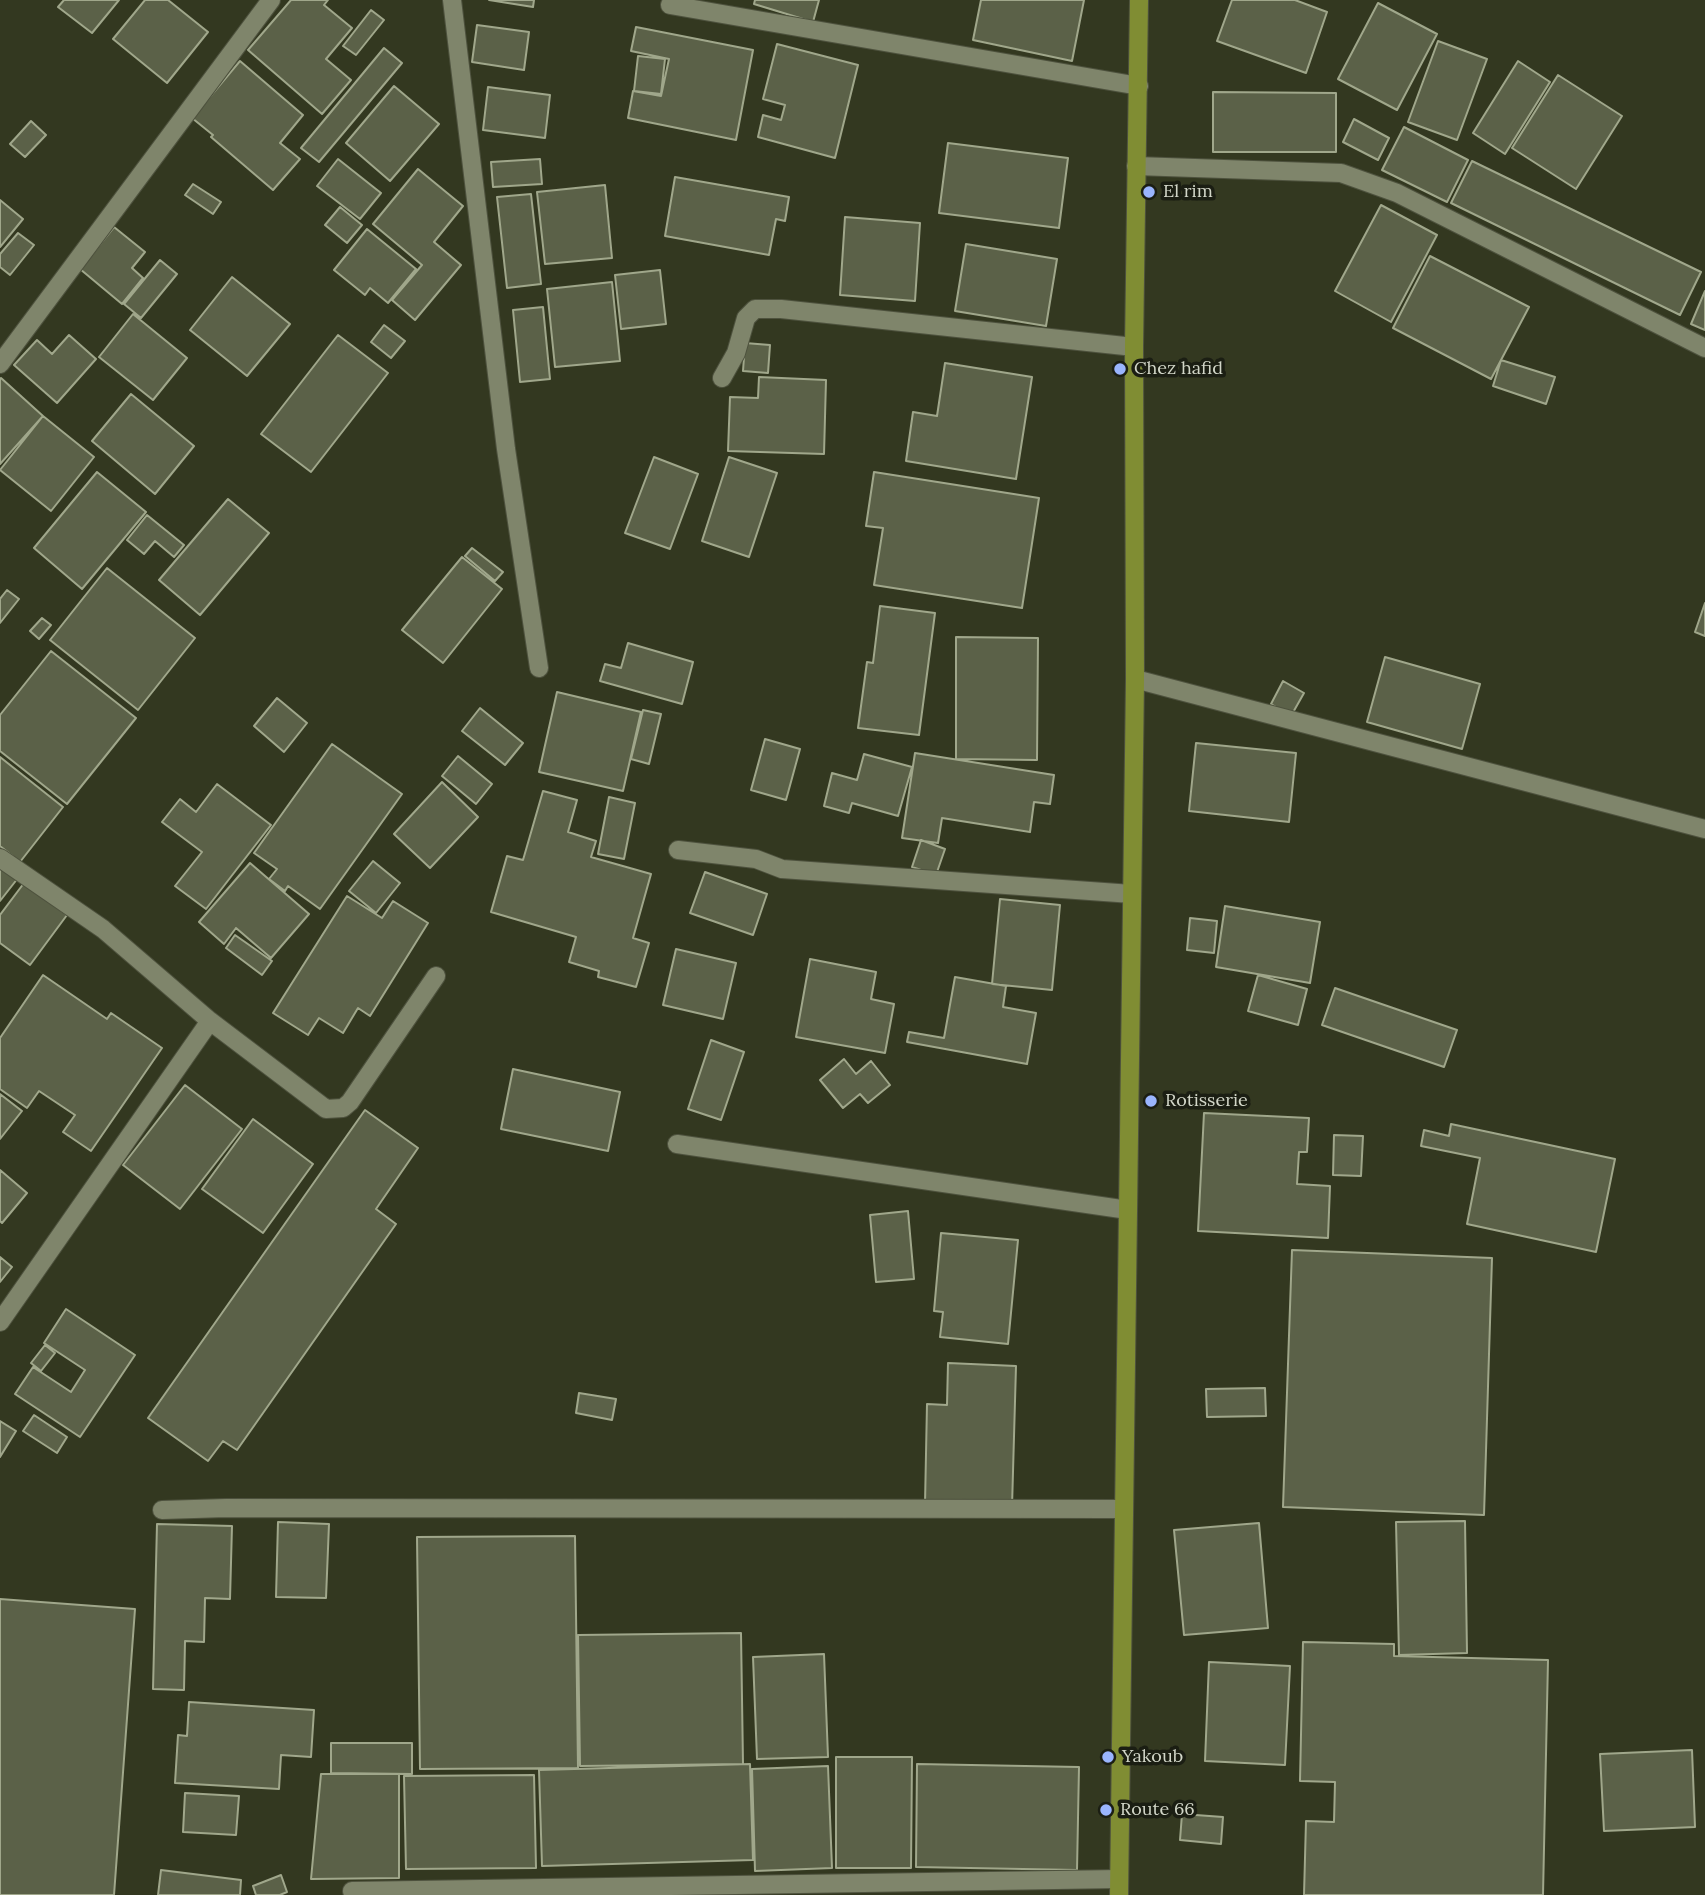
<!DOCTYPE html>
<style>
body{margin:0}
canvas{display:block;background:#333820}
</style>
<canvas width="1705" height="1895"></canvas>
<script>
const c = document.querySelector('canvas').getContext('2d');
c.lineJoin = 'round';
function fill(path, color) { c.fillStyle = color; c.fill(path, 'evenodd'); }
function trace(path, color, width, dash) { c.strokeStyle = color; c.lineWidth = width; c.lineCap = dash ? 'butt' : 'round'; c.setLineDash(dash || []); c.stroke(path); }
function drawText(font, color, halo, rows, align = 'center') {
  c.font = font + ' Lora,serif'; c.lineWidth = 7; c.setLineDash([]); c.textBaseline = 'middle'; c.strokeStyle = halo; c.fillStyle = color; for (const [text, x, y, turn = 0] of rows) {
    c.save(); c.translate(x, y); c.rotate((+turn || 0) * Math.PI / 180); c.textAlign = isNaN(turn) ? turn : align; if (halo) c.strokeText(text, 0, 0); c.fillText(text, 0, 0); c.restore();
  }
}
const building = new Path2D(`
 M64,0h55l-27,33 -34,-26z
 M145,0h23l40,32 -41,51 -54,-44z
 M291,0h37l-4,5 28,23 -26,31 25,21 -29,34 -74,-64z
 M489,0h45l-1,7z
 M755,0h64l-6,22 -59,-18z
 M981,0h103l-12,61 -99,-21z
 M1232,0h63l32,12 -21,61 -89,-32z
 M1378,3l59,31 -40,76 -59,-31z
 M371,10l13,10 -28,35 -13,-9z
 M477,25l52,7 -5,38 -52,-8z
 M636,27l117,23 -17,90 -108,-22 5,-27 28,5 8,-37 -38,-8z
 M1438,41l49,18 -30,81 -49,-18z
 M777,44l81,21 -23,93 -77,-21 5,-22 18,5 4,-15 -22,-6z
 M384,48l18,15 -83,99 -18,-14z
 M638,56l27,3 -4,35 -27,-3z
 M240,61l63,54 -23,28 20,16 -27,31 -62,-53 2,-2 -21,-17z
 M1518,61l32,21 -45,72 -32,-21z
 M1558,75l64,41 -46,73 -64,-41z
 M394,86l45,38 -49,57 -44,-38z
 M488,87l62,8 -5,43 -62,-8z
 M1213,92l123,1v59h-123z
 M1354,119l35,19 -11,22 -35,-18z
 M31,121l15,14 -21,22 -15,-13z
 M1404,127l64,33 -21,42 -65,-32z
 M948,143l120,15 -9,70 -120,-15z
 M338,159l43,34 -21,26 -43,-33z
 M540,159l2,25 -49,3 -2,-25z
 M1472,161l229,111 -21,43 -229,-112z
 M418,169l45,37 -29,36 27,23 -46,55 -23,-20 30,-35 -49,-41z
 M675,177l114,20 -4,24 -9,-2 -7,36 -104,-19z
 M193,184l28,18 -8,12 -28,-19z
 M605,185l7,73 -67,6 -8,-72z
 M531,194l10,90 -34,4 -10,-91z
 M0,200l23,19 -23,28z
 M1381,205l56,30 -46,87 -56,-31z
 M340,207l22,18 -15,18 -22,-18z
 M845,217l75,6 -5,78 -75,-6z
 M114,227l31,25 -13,16 11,10 -21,26 -42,-35z
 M367,229l49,40 -28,34 -18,-15 -5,7 -31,-25z
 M18,233l16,12 -24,30 -10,-8v-13z
 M966,244l91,15 -11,67 -91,-15z
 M1430,256l99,51 -38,72 -98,-51z
 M160,260l17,14 -36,44 -17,-14z
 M660,270l6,54 -45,5 -6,-54z
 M232,277l58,47 -43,52 -57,-46z
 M612,282l8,79 -65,6 -8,-78z
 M1705,291v39l-14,-6z
 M543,307l7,72 -30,3 -7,-72z
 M133,314l54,44 -34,42 -54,-43z
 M384,325l21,16 -14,17 -20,-16z
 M69,335l27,24 -39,44 -43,-38 23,-25 15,14z
 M338,335l50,38 -77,99 -50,-38z
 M745,343l25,2 -2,28 -25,-2z
 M1501,360l54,17 -9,27 -53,-18z
 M945,363l87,14 -16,102 -110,-18 7,-49 24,4z
 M759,377l67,3 -2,74 -96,-3 2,-54 28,1z
 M1,378l42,38 -43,48v-85z
 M131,394l63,52 -39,48 -63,-53z
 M43,416l51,41 -43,54 -51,-41z
 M654,457l44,17 -28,75 -45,-16z
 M729,457l48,16 -28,84 -47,-16z
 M97,472l49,40 -64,77 -48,-41z
 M874,472l165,26 -17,110 -148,-23 9,-57 -17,-2z
 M228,499l41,34 -69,82 -41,-35z
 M147,515l37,30 -10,12 -19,-16 -11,13 -17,-14z
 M472,548l31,24 -8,9 -30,-25z
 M462,557l40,32 -59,74 -41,-33z
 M107,568l88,70 -57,72 -88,-70z
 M7,590l12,9 -19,24v-24z
 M1705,603v33l-10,-4z
 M880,606l55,7 -16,122 -61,-7 9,-66 6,1z
 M42,618l9,7 -12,14 -9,-8z
 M956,637l82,1 -1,122 -81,-1z
 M628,643l65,19 -11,42 -82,-23 5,-17 16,4z
 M51,651l85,67 -69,86 -67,-53v-36z
 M1385,657l95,27 -18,65 -95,-27z
 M1283,681l21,12 -13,23 -20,-12z
 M557,692l84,20 -18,79 -84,-19z
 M277,698l30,25 -23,29 -30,-26z
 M480,708l43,35 -18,22 -43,-34z
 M643,710l18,4 -12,50 -18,-5z
 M765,739l35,10 -14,51 -35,-10z
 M1196,743l100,10 -7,69 -100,-11z
 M332,744l70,50 -82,115 -32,-23 -3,5 -16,-12 8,-10 -23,-16z
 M915,753l139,22 -4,29 -16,-2 -4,30 -88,-14 -4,25 -36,-5z
 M864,754l48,13 -14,49 -46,-13 -3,10 -25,-7 8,-33 25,7z
 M458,756l34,28 -16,20 -34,-28z
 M0,757l63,50 -43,55 -20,-16z
 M442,782l36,35 -48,51 -36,-34z
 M217,784l54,41 -65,84 -31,-23 27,-34 -40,-30 18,-23 16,13z
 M543,791l34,9 -9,32 28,9 -5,16 60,17 -18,64 16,5 -13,44 -38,-10 1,-6 -30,-9 7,-25 -85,-25 16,-56 16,4z
 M609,797l26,6 -11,56 -26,-5z
 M921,840l24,9 -9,26 -24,-8z
 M373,861l27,22 -24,30 -27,-22z
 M250,863l59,51 -38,44 -35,-30 -12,16 -25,-22z
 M0,864l18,14 -18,23z
 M705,872l62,22 -14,41 -63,-22z
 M24,883l43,32 -37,50 -30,-22v-28z
 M347,896l35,22 11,-17 35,22 -58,93 -12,-8 -15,25 -24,-15 -11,17 -35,-22z
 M1000,899l60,6 -8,85 -60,-6z
 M1225,906l95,16 -10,61 -94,-16z
 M1190,918l27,3 -3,32 -27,-3z
 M235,935l37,26 -10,14 -36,-27z
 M676,949l60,14 -13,56 -60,-14z
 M810,959l66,13 -5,27 23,5 -9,49 -89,-16z
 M43,975l64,44 4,-6 51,35 -71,103 -28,-19 12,-17 -36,-24 -12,17 -27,-19v-51z
 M1258,975l49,14 -9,36 -50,-14z
 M955,977l51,9 -3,21 33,6 -9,51 -120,-22 2,-10 35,6z
 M1335,988l122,42 -13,37 -122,-42z
 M711,1040l33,12 -23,68 -33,-11z
 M844,1059l12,15 15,-13 19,24 -22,18 -8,-9 -17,14 -23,-28z
 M513,1069l107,23 -12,59 -107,-22z
 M185,1085l57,44 -62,80 -57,-44z
 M0,1094l22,17 -22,28z
 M365,1110l53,38 -42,61 20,15 -159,226 -14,-9 -15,20 -60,-43z
 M1204,1113l105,5 -2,34h-8l-2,32 33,2 -2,52 -130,-7z
 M253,1119l60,45 -50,69 -61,-44z
 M1451,1124l164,35 -19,93 -129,-28 13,-66 -59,-12 3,-16 25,6z
 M1334,1135l29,1 -2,40 -28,-1z
 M0,1170l27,23 -25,30 -2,-2z
 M908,1211l6,68 -38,3 -6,-67z
 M941,1233l77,7 -10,104 -68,-7 3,-25 -9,-1z
 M1292,1250l200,8 -8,257 -201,-8z
 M0,1257l12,10 -12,15z
 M66,1309l69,46 -55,82 -65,-43 18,-27 38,25 14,-22 -41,-27z
 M45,1345l10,8 -14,18 -10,-8z
 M948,1363l68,3 -4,141 -87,-3 2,-100 20,1z
 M1265,1388l1,28 -59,1 -1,-28z
 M579,1393l37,6 -4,21 -36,-7z
 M34,1415l33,22 -10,16 -34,-22z
 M0,1421l16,10 -16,26z
 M1465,1521l2,132 -68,2 -3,-133z
 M278,1522l51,2 -3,74 -50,-1z
 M1259,1523l9,105 -84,7 -10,-105z
 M157,1524l75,2 -2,73 -25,-1 -1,44 -19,-1 -1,49 -31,-1z
 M575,1536l3,232 -158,1 -3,-232z
 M0,1599l135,10 -21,286h-114z
 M741,1633l2,131 -163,2 -2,-131z
 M1303,1642l91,2v12l154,4 -5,235h-239l2,-74 28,1 1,-40 -35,-1z
 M824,1654l4,103 -71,2 -4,-102z
 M1209,1662l81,4 -5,99 -80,-4z
 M189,1702l125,8 -3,47 -30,-2 -2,34 -104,-6 3,-48 9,1z
 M331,1743h81v31l-81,-1z
 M1692,1750l3,77 -91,4 -4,-77z
 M836,1757h76l-1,111h-75z
 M750,1764l3,96 -211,6 -3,-96z
 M917,1764l162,3 -2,103 -161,-3z
 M828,1766l4,102 -77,3 -3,-102z
 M321,1774h78v104l-88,1z
 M534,1775l2,93 -130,1 -2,-93z
 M185,1793l54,3 -3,39 -53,-3z
 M1182,1814l41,3 -2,27 -41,-4z
 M161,1870l80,10 -1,15h-82z
 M281,1875l6,17 -7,3h-24l-3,-9z`);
const minor = new Path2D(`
 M452,0l54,449 33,219
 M670,5l469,81
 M1136,166l205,7 56,20 308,155
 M0,364l271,-364
 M722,378l14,-25 10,-35 9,-9h26l353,38
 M1135,679l570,150
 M678,850l78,9 26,10 350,25
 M0,858l103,71 107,92 116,88 17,-1 7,-6 86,-126
 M677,1144l451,66
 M0,1322l210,-301
 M162,1510l64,-2 898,1
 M352,1891l767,-12`);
const major = new Path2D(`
 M1119,1895l16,-1216 -1,-332 5,-347`);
const markers = [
 [1149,192,7,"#9ab5fd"],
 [1120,369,7,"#9ab5fd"],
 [1151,1101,7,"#9ab5fd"],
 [1108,1757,7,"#9ab5fd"],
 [1106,1810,7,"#9ab5fd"]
];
const poiNames = [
 ["El rim",1163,192],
 ["Chez hafid",1134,369],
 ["Rotisserie",1165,1101],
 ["Yakoub",1122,1757],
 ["Route 66",1120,1810]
];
fill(building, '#5b6148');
trace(building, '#a0a78b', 2);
trace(minor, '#4e523e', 20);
trace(major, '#4e523e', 20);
trace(minor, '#7f856b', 18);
trace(major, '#808d33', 18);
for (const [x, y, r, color] of markers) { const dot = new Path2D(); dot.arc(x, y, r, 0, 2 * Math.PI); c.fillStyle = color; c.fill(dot); trace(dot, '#1b1e13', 2.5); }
drawText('18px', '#d2d6c8', '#1b1e13', poiNames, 'left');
</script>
